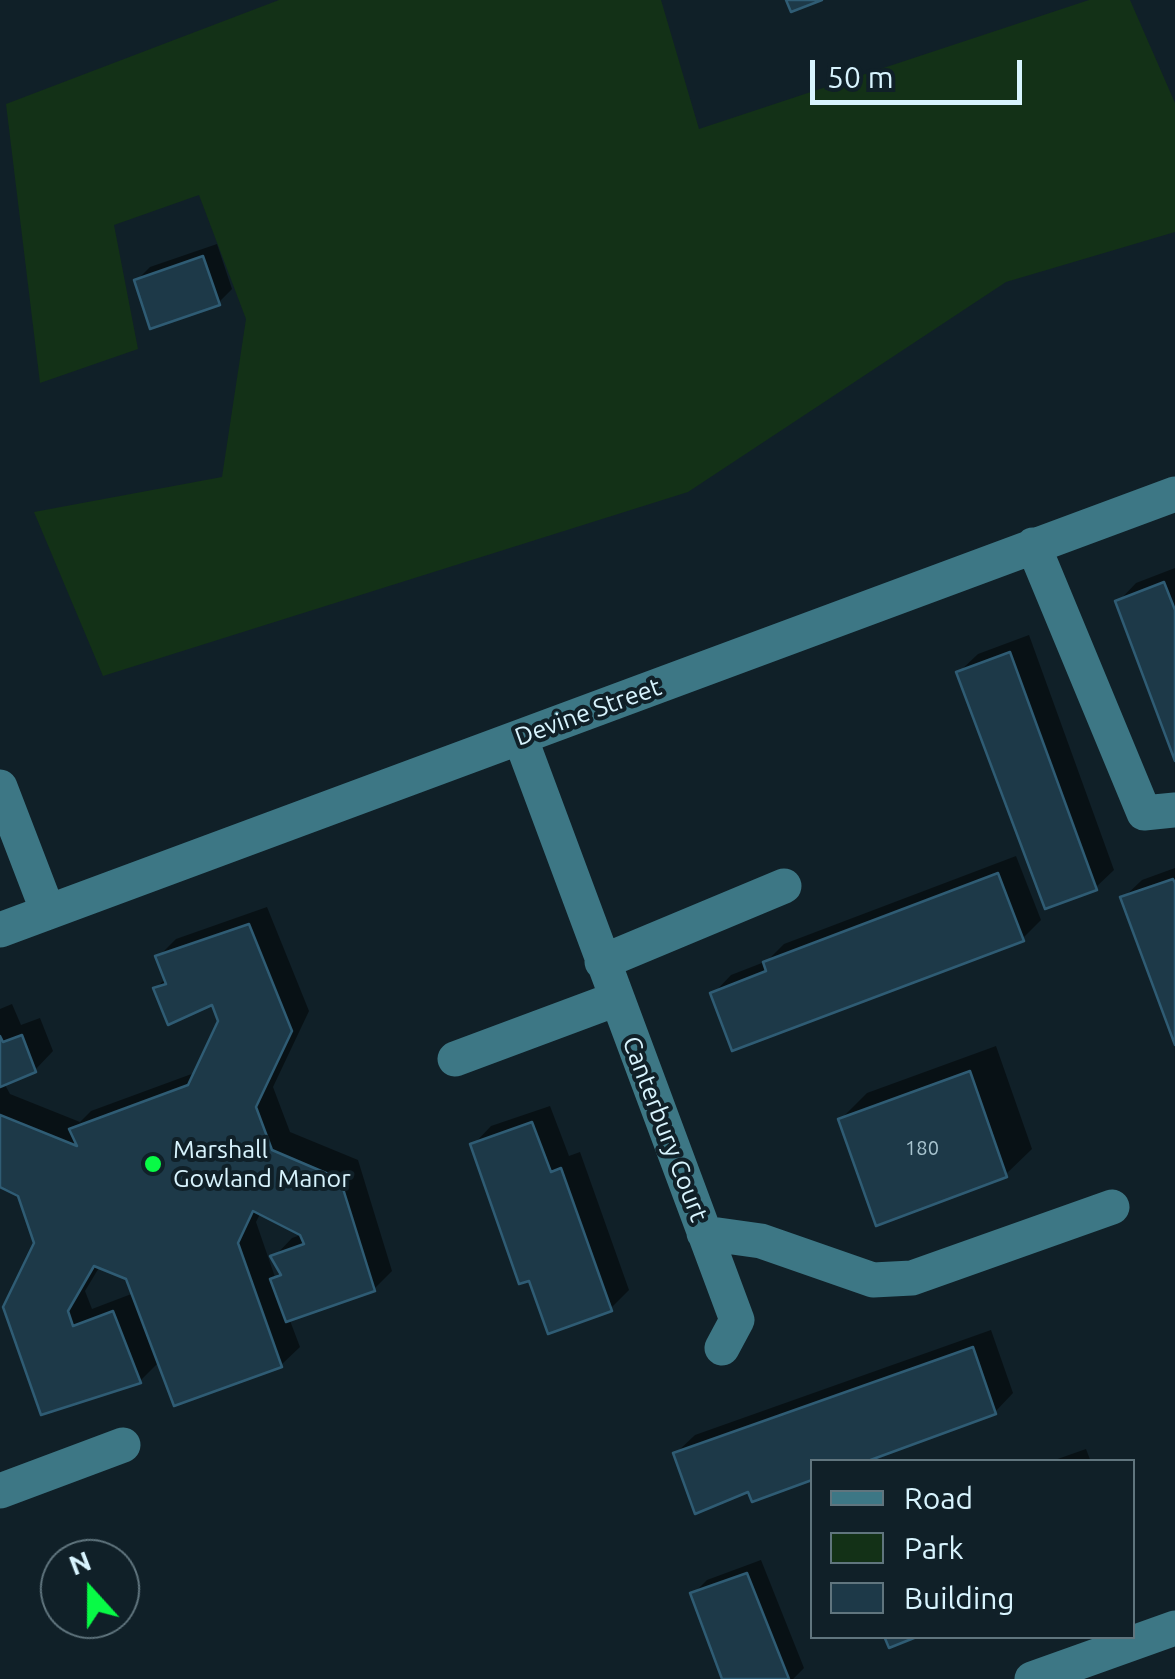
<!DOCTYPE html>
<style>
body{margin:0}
#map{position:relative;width:1175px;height:1679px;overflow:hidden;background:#102028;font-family:Ubuntu,sans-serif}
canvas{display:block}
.legend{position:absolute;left:810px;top:1459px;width:325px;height:180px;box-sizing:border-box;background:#102028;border:2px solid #60757e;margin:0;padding:12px 18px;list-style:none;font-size:30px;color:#d8f4fe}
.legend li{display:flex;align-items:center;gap:20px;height:50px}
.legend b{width:50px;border:2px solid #60757e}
.north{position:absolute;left:40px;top:1539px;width:100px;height:100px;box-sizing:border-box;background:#102028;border:2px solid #60757e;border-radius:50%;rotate:339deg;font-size:28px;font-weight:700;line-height:40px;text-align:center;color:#d8f4fe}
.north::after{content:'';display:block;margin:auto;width:35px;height:45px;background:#08fa46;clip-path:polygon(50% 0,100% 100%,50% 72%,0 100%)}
.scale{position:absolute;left:810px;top:60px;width:212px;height:45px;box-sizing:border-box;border:5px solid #d8f4fe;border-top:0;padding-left:12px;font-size:30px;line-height:35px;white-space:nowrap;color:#d8f4fe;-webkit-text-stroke:8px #102028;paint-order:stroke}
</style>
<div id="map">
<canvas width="1175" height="1679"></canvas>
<ul class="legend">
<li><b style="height:12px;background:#3d7785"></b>Road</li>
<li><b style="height:28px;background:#133117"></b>Park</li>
<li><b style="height:28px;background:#1d3948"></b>Building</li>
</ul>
<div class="north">N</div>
<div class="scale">50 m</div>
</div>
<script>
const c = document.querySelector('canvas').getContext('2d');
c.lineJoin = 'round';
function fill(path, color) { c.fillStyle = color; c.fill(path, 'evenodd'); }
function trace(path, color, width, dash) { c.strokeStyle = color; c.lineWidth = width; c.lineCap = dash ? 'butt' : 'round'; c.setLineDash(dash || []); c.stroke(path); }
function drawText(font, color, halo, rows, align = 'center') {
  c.font = font + ' Ubuntu,sans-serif'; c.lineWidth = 8; c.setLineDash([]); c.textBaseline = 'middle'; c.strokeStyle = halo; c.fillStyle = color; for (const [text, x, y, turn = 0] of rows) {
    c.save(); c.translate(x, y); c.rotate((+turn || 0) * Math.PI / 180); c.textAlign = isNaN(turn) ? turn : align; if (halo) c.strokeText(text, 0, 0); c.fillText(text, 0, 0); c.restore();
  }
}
const green = new Path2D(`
 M279,0h382l38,129 390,-129h41l45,103v129l-169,50 -318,210 -585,184 -69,-164 188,-35 24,-158 -47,-124 -85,30 24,124 -98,34 -34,-279z`);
const shadow = new Path2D(`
 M217,244l15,45 -14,14 -82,-22 14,-14z
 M1175,568v186l-57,-152 18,-19z
 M1029,635l85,235 -19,18 -136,-216 19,-18z
 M1016,856l25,64 -19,19 -309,55 18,-19 36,-14 17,-17z
 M1175,868v169l-52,-139 19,-18z
 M267,907l42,104 -36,76 17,45 68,28 34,111 -18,18 -85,29 11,29 -19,18 -121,-4 -20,20 -97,31 -6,-169 -17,-49 -20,-10v-175l12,-5 9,21 19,-7 13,33 -18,19 -31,13 6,11 70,28 11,-11 106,-39 23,-51 -6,-19 -58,-14 10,-10 -8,-21 18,-18zM261,1212l43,22 -12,4 -18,19 8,13 -7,7 -19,-55zM100,1266l28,11 6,16 -42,16 -7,-18z
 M996,1046l36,103 -27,26 -164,-56 26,-26z
 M550,1106l19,50 11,-4 49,138 -18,18 -138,-163 18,-19z
 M991,1330l22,63 -18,19 -183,50v16l-58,21 -5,-10 -73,-36 19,-18z
 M1086,1449l5,13h-42z
 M761,1560l43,108 -11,11h-69l-31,-85 14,-14z`);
const building = new Path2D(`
 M786,0h36l-31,12z
 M203,256l17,49 -70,24 -16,-49z
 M1164,582l11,28v151l-60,-160z
 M1010,652l87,238 -52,19 -89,-237z
 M998,873l26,68 -292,110 -22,-58 56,-22 -3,-9z
 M1173,879l2,4v162l-55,-148z
 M249,924l43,107 -36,76 16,43 68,29 35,112 -89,31 -16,-43 11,-4 -11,-19 34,-12 -4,-9 -47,-24 -15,32 44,124 -108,39 -48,-127 -32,-13 -26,45 5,15 40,-15 28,72 -100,32 -38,-108 31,-64 -16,-47 -18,-9v-72l77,31 -8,-17 119,-44 30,-64 -6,-16 -44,20 -15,-37 13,-4 -11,-28z
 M22,1035l14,37 -36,15v-51l3,6z
 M970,1071l37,106 -131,49 -38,-107z
 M532,1122l19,50 10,-4 51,143 -64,23 -19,-53 -10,3 -49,-140z
 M973,1347l23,67 -131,48h-53v18l-60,22 -4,-10 -53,22 -22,-61z
 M747,1573l42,106h-67l-32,-86z
 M884,1636h35l-30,12z`);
const minor = new Path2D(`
 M1033,545l111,268 31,-3
 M520,737l217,583 -15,28
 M0,787l48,125
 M0,930l1175,-436
 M602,962l182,-76
 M455,1059l161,-60
 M704,1233l57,8 112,39 39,-2 200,-71
 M0,1491l123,-46
 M1032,1679l143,-51`);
const markers = [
 [153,1164,10,"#08fa46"]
];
const numberNames = [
 ["180",922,1148]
];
const streetNames = [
 ["Devine Street",588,712,-20],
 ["Canterbury Court",665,1129,69]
];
const poiNames = [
 ["Marshall",173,1150],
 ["Gowland Manor",173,1179]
];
fill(green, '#133117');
fill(shadow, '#0007');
fill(building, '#1d3948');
trace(building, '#2f5c74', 2.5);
trace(minor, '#3d7785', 35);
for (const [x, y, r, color] of markers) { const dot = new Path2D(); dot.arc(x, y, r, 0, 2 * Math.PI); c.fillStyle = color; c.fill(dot); trace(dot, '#102028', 4); }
drawText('20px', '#a9c5d0', null, numberNames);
drawText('25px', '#d8f4fe', '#102028', streetNames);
drawText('25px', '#d8f4fe', '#102028', poiNames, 'left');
</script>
